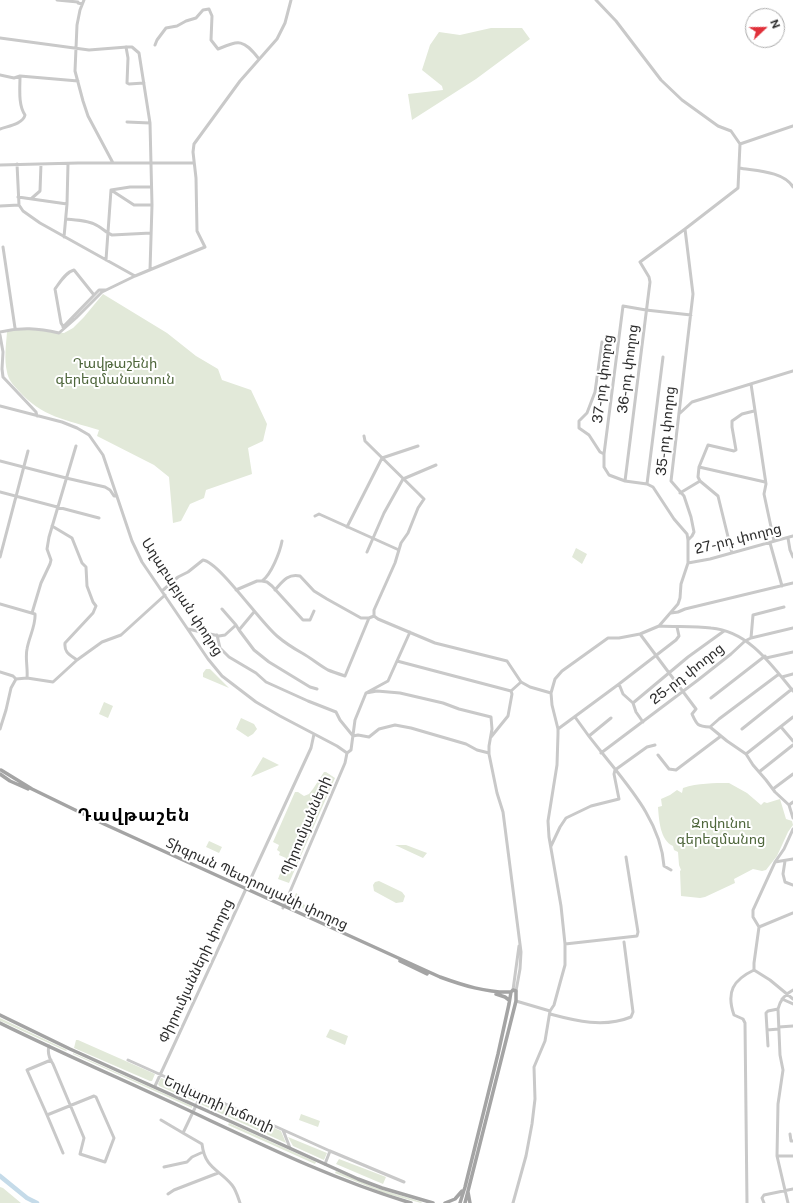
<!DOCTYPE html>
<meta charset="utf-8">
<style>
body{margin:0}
#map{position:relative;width:793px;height:1203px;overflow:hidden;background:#fff;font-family:"Public Sans",sans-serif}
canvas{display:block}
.north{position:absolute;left:745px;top:8px;width:40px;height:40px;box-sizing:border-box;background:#fff;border:1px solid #ababab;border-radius:50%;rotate:68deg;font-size:11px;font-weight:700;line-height:16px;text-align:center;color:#2c2c2c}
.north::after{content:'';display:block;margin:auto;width:14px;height:18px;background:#e0303a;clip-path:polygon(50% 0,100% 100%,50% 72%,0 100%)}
</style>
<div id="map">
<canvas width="793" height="1203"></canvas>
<div class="north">N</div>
</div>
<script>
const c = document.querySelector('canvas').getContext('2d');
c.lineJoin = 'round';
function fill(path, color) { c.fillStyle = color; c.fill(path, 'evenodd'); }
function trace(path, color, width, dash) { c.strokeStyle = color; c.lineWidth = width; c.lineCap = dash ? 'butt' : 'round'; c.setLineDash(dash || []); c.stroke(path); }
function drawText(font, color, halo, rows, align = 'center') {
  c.font = font + ' "Public Sans","Noto Sans Armenian",sans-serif'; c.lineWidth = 4; c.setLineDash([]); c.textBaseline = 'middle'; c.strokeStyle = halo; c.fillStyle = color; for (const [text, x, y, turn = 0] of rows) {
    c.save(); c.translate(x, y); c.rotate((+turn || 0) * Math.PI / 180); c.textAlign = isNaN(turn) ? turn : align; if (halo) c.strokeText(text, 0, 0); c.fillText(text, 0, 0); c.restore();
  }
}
const green = new Path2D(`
 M491,28h31l8,11 -54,40 -64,41 -4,-26 35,-4 -1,-4 -20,-16 8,-25 9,-13 21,3z
 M103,294l64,39 29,23 22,13 4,11 29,10 16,34 -4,17 -15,7 4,26 -46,16 -2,8 -14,6 -9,17 -8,2 -4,-46 -15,-12 -57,-29 2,-6c-32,-10 -58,-13 -81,-40 -5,-5 -10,-11 -11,-18 -3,-13 -1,-27 0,-40l14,-4 43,5 9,-5 11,-11z
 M576,548l11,6 -5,10 -10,-7z
 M206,669h4l19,19 -26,-11v-4z
 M104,702l9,4 -5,12 -9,-4z
 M241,718l13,6 3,5 -4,5 -5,3 -12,-8z
 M263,757l16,8 -28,12z
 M324,772h2l9,6 -46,105 -11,-4 8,-21 -7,-3 1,-3 -3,-2 2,-5 -6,-3 22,-50h3l6,4 5,-2 4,-5z
 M729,783l18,10 14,12 3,-3 3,1 13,-4 6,20 6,2 1,4 -5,7 -11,24 -11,14 -4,1 -9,-2 -19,10 1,4 -30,14 -5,1 -19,-2 -1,-25 1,-1 -2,-5 -1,-13 -4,-2 -1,-4c-13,-6 -14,-26 -15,-39l4,-1 -1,-7 9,-4 7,-5 5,3 1,-5c15,-5 31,-5 46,-5z
 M209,841l13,6 -3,6 -13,-6z
 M395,845h11l21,8 -4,5z
 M379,881l23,11 3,4 -2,6 -7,1 -22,-12 -1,-6 2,-3z
 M296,893l3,2 3,7 7,8 -1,2 -3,-1 -2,-3 -7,-4 -1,2 -3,-2z
 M0,1018l67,32 -1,1 -63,-29 -3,-1z
 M330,1029l18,7 -3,9 -19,-8z
 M76,1040h2l77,34 -3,7h-2l-76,-33z
 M73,1053l119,53v2l-119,-54z
 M161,1078l37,15 1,2 -5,6 -35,-15 -1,-2z
 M204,1096l77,35 5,12 -86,-39z
 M301,1114l19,7 -2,6 -19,-7z
 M229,1123l87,39 -1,2 -87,-39z
 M288,1137l39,16 -3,7 -31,-14z
 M339,1159l47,18 -3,7 -47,-20z
 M336,1171l40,17 46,14 -1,1 -37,-10 -49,-20z
 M0,1187l3,1 18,15h-21z`);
const river = new Path2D(`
 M0,1176l27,22 10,5`);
const minor = new Path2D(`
 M57,0l21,2v1l4,1
 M84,0l-4,10 -3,15 -2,46 8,30 5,15 25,47
 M596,0l20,21 45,59 21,20 36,26 13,5 9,13 53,-18
 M0,38l89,12 38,-3h5l7,6 11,70 2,82 -2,65
 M155,45l2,-5 9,-12 11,-2 9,-5 10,-3 7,-8 6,-1 3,7 -1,24 7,9c22,-9 25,-10 41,10
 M126,47l2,11 -1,25 2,1 15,-1
 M0,75l14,3 6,-2 58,5
 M127,122l23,1
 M0,129c8,-3 23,-5 25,-14 -7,-10 -5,-27 -5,-39
 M17,164l2,41 4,6 17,12 95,53
 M0,165l78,-2h116
 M739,168c17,3 44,3 54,19
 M111,190l23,15h18
 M111,190l19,-3h21
 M18,197l49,7 1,-40
 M32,198l8,-7 1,-27
 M0,206l19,-1
 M66,219c10,1 23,1 32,7 5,3 9,7 14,9l39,-2
 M64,237l3,-33
 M3,247l12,81
 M106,260l5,-70
 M63,327l36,-37h7
 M64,328l-3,-5 -6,-34c5,-7 11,-17 19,-19l20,25
 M0,332c21,-5 38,-4 59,1l17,-15 26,-26 33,-16 70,-29 -8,-16 -1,-53 -3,-26 1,-8 46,-63 37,-42 8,-16 6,-23
 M0,335l3,17 -1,17 1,8 33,35 1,4
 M751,384l15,100 -2,10 10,47
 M0,406l62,16 15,6 12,7 14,20 29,86 10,21 66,97 14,17 34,26 24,14 57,30 10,7
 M679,414l13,-12 101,-31
 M364,436l1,5 59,58 -6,9 -10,25 -7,10 -6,20 -21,47v6
 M604,454l19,-148 23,4 45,5
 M0,461l66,17 39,9 5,3 4,6h3
 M699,467l9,-22 26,6 2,-1 -4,-23v-6l10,-7 12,-3
 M625,481l25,-199 -1,-5 -9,-15 45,-33
 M700,481l-2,-4 1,-10 66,15
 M647,484l16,-127
 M0,492l99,26
 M680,493l20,-12 18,15 14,57
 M315,516l4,-2 80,36
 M52,526l20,12 10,25 4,4 1,19 6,16 3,4 -3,7 -28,30c-1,10 5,12 12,17
 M347,527l35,-69 36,-12
 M788,538l2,12 3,7
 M688,540l4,-4 2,-4 -3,-15 -7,-21 -13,-15 22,-187 -8,-65 53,-41 2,-44
 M282,541c-2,11 -11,34 -20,40l5,1 5,4 31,34h7l4,-9
 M770,543l12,43
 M367,552l17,-39 19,-34 33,-14
 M0,557l28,-106
 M688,563l22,-4 83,-23
 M236,590l21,-9h5
 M275,590c7,-8 13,-17 25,-14l14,15 13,8 34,19h8
 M162,591l16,-14 10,-5 15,-12c16,2 57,62 74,76 7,6 16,12 25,17 9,5 17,12 26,17 5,2 11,4 17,6l24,-58 5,-2
 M0,604l35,10c1,11 -6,23 -8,35 -2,9 1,19 0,29
 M222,609l14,16
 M32,613l9,-30 9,-19 1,-4 -4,-11 2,-12 27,-91
 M671,613l7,-1 7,-3 108,-26
 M374,616l4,3 57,24 72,18 14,21 9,5 21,6
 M659,626c17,1 35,0 52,2 37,3 60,36 82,63
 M188,629l31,7 6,-1 11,-10 3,5 15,-18
 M239,630l15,20 15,12 41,25 7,2
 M640,634l56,75 -4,5c5,11 5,12 18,13l9,-8 60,-45
 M217,635l3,13 9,9 27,16 10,9 42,19 28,11 4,8 13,16 5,-1 11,2 10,-8 16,-4 16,3 55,16 11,6 12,3
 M751,638l2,-23 31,-8
 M766,658l27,-6
 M397,661l114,30 10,-9
 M0,672l13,4 3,3 11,-1 26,4 24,-22 25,-18 19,-7 44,-40
 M782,677l11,-3
 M619,684l4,10 10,9 3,9 7,10
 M366,693l11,-2 23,2 43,10 16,6 32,8 1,12 -3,17v8l8,39 6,19 18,140 -1,17 -4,22
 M711,698l54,-42
 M633,703l55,-46 36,-26
 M575,717c9,13 18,25 28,37 26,33 58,68 61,112l7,4
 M710,727l17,14 19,13 7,11 13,15 9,12 14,13 4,-3
 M781,727l12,14
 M0,729l6,-19 5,-22 5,-9
 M558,729l61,-45 57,-44 3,-4 -2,-9
 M742,729l50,-40
 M589,736l22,-18
 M491,737l17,-21 4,-22 -1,-3
 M601,753l97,-73 33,-26 14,-13 6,-3 42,-10
 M746,754l47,-37
 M658,755l11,14 7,1 45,-34
 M759,772l34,-27
 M773,789l20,-15
 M789,805l4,13
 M551,846l9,-19 6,-9 25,-12 28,-7 -5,-25 1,-4 32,-23 8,-2
 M785,861l-2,13 2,8 8,3
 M775,862l9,-13 9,-20
 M283,908l62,-145 2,-10 4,-3 4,-30 11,-27 22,-12 22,-49
 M759,927l-5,36v7l16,10 23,19
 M759,927l-6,-10v-7l22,-48 18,-3
 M759,927l34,-14
 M565,944l72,-8 1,-4 -12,-75
 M513,990l6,-44
 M782,999l11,5
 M516,1001l34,10
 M550,1014c26,7 54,14 81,3l2,-5 -9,-70
 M779,1027l14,-1
 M767,1030l12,-1
 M49,1046c-2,7 0,12 4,18l31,74 -4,16 25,8 9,-24 -18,-41 -2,-1 -47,19 16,38
 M768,1046l-2,-33 2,-2 10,-2
 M128,1060l202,91 74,31
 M155,1086l156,-338 3,-14
 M202,1093l-19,40 19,11c3,25 17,25 30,41 4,5 6,12 8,18
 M47,1115l-20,-45 24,-10
 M161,1120l22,13
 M283,1130l7,18
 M790,1134l1,7h2
 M777,1156h16
 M325,1164l5,-13
 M164,1167l23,-5 5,-5 11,-5
 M168,1194l6,-4 44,-17
 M513,1203l13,-47 6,-32 3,-25 -1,-32 11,-26 5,-30 4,-6 6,-22 5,-18v-21l-4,-38 -12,-69 -1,-16 9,-56 1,-31v-5l-6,-24 -1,-12 4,-14 7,-8 46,-33h11l21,-4 19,-8 19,-22 2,-6 1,-14 7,-21v-23l-1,-6 -13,-15 -21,-32 -6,-3 -22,-3 -16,-6 -5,-8v-13l-4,-2 -11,-17 -10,-7v-7l8,-8 8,-21 7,-50
 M747,1203l-2,-180 -2,-4 -9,-4c-8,-23 -1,-35 20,-45
 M764,1203l-2,-5 2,-3 29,-6
 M788,1203l-11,-47 1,-52 5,-34 -3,-15 -2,-46c2,-9 7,-15 15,-19`);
const major = new Path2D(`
 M1,770l31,19 72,35 336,153c22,8 47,16 71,15l2,-2 3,1v10l-51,202
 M0,774l10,7 18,8
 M400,961l27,13
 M496,994l9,3 4,3
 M0,1015l70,34 288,130 24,9 51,15
 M0,1023c69,34 140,64 209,97 66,31 132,62 202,83
 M468,1192l2,11
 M445,1203l10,-4 7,-8
 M460,1203l5,-16 33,-133 11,-50 2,-12`);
const parkNames = [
 ["Դավթաշենի",115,364],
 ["գերեզմանատուն",115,380],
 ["Զովունու",721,824],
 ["գերեզմանոց",721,840]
];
const streetNames = [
 ["36-րդ փողոց",628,369,-83],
 ["37-րդ փողոց",603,379,-83],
 ["35-րդ փողոց",666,431,-84],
 ["27-րդ փողոց",738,539,-14],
 ["Աղաբաբյան փողոց",182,597,57],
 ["25-րդ փողոց",687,674,-38],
 ["Պիրումյանների",306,826,-67],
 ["Տիգրան Պետրոսյանի փողոց",257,884,25],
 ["Փիրումյանների փողոց",196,971,-65],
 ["Եղվարդի խճուղի",219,1104,24]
];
const districtNames = [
 ["Դավթաշեն",134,815]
];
fill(green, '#e2e9d9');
trace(river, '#c5dbe9', 4.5);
trace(minor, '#c9c9c9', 3);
trace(major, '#a4a4a4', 3.5);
drawText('14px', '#4e663b', '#fff', parkNames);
drawText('14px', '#2c2c2c', '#fff', streetNames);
c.letterSpacing = '1px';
drawText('bold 18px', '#000', '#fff', districtNames);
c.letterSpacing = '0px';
</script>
